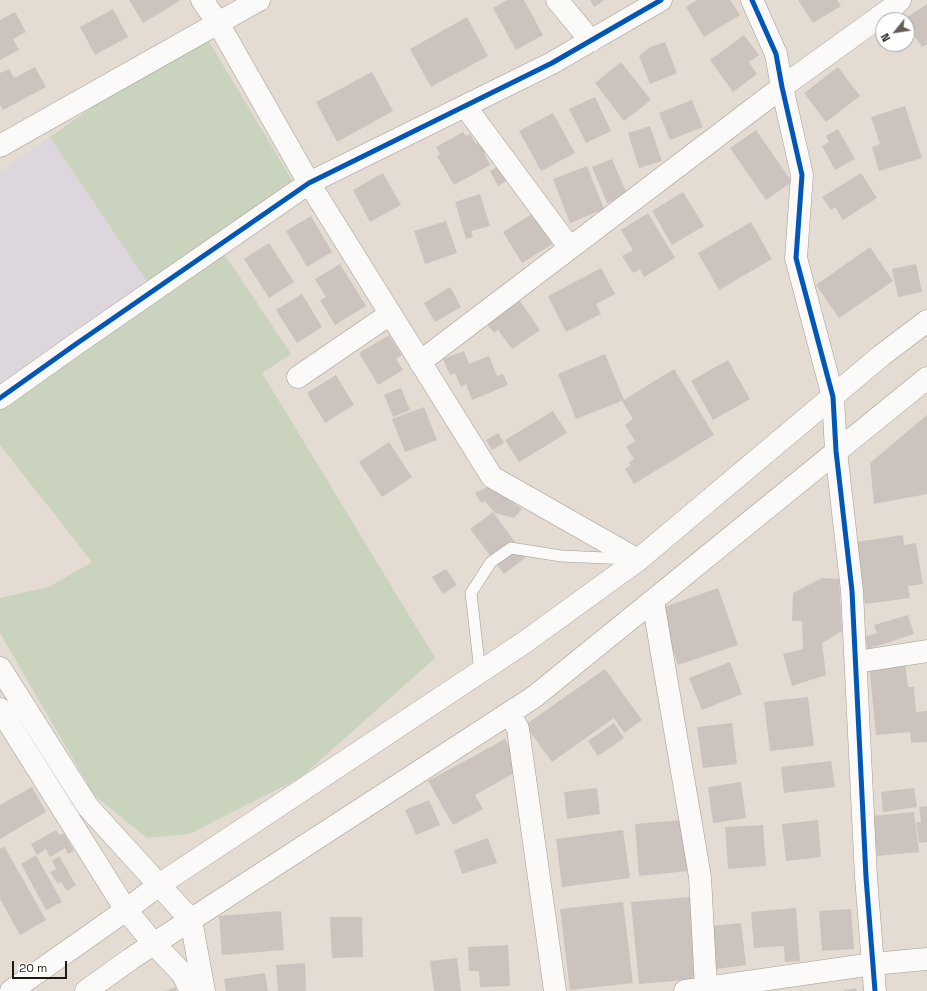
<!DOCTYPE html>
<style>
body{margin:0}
#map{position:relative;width:927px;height:991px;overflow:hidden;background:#e4dbd2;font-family:"Space Grotesk",sans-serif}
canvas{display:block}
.north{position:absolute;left:875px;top:12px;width:40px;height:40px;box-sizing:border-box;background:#fff;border:1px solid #a5a3a1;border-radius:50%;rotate:240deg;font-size:11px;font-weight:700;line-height:16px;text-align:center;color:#1e1913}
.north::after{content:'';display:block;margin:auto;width:14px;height:18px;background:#635d56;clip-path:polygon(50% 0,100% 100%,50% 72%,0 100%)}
.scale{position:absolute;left:12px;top:961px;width:55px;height:18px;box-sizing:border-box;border:2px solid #1e1913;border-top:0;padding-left:5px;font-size:12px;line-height:14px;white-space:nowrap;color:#1e1913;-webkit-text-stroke:3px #fff;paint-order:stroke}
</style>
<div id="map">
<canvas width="927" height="991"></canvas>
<div class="north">N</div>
<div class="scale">20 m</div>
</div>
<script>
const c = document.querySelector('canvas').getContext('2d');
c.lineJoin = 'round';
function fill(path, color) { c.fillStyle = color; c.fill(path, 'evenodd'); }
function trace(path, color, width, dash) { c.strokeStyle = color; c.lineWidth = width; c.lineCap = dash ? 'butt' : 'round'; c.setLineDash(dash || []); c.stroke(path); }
const education = new Path2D(`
 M50,137l106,158 -156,114v-237z`);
const green = new Path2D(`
 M202,30l90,150 -79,57 78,117 -29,19 173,285 -135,120 -111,56 -42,4 -53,-43 -94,-162v-35l49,-11 43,-25 -92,-117v-36l156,-114 -106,-158z`);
const building = new Path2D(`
 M129,0h52l-38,23z
 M507,0h17l19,35 -27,15 -23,-42z
 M590,0h15l-11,7z
 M697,0h33l10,15 -36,22 -18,-30z
 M798,0h39l4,6 -28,17z
 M927,4v40l-5,3 -15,-21v-6h-4z
 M113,9l15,28 -33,18 -15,-28z
 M15,12l11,20 -13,7 6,11 -19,10v-40z
 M467,17l21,39 -57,31 -21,-38z
 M744,35l15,20 -10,7 8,12 -24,18 -23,-32z
 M665,42l12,31 -27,11 -11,-28 11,-9z
 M621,62l30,38 -27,21 -29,-38z
 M35,67l11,20 -43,23 -3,-5v-32l9,-4 5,9z
 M838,67l22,29 -34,26 -22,-29z
 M372,72l21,39 -56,31 -21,-40z
 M595,97l16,34 -25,12 -17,-34z
 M692,100l11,27 -33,13 -11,-27z
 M905,106l17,52 -43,13 -7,-24 8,-3 -9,-27z
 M553,113l22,40 -34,18 -22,-40z
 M650,126l12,35 -23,7 -11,-35z
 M838,129l17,30 -20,11 -13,-24 7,-4 -3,-6z
 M756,130l36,52 -26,18 -36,-52z
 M463,132l3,4 4,-2 6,10 5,-3 6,11 -3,1 6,12 -36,20 -17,-29 3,-2 -4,-7z
 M612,159l15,35 -20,9 -15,-36z
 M504,163l9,14 -15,9 -8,-15z
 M587,166l17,43 -34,14 -17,-44z
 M383,173l18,32 -31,17 -17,-32z
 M861,173l16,25 -34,22 -8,-13 -4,3 -9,-13z
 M683,192l21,34 -32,19 -20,-34z
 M480,194l10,32 -19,5 2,6 -7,2 -11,-37z
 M535,212l19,31 -32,20 -19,-31z
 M648,213l27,45 -31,19 -4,-8 -7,4 -11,-17 11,-6 -12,-20z
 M311,216l21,36 -25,15 -21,-36z
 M446,221l11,32 -32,11 -11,-33z
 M751,222l21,37 -53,31 -21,-37z
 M269,243l25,39 -25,16 -25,-39z
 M870,247l23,34 -54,37 -23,-33z
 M340,264l26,42 -31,19 -15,-25 6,-3 -11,-18z
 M916,264l6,28 -24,5 -6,-28z
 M601,268l14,26 -19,10 5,10 -35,18 -18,-36z
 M450,287l11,20 -26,15 -11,-19z
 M302,294l20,33 -25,16 -21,-33z
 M520,301l20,29 -28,19 -14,-19 -4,3 -7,-9z
 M389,335l13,20 -6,4 7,11 -25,15 -19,-32z
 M464,351l5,13 20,-8 8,20 6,-2 5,11 -36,15 -6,-16 -5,3 -6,-14 -5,2 -7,-16z
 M605,354l19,46 -48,19 -18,-45z
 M728,360l22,39 -37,21 -22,-39z
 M674,369l40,66 -80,49 -9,-15 6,-4 -2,-3 5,-3 -8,-12 9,-6 -10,-16 8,-6 -11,-18z
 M336,375l18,30 -29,18 -18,-30z
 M401,388l9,22 -17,7 -9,-22z
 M424,407l13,33 -32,12 -13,-33z
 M553,411l14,22 -48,29 -14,-22z
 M927,415v79l-53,10 -4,-41z
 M498,433l6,10 -12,7 -6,-10z
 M389,442l23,35 -30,20 -23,-35z
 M490,486l32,23 -8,9 -19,-5 -10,-12 -4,2 -6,-10z
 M493,512l33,45 -22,17 -34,-45z
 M903,535l1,10 12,-2 7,41 -15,2 2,12 -45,6 -9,-62z
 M446,569l11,16 -14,9 -11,-17z
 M822,578l17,1 3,52 -20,12 4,32 -34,11 -9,-32 20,-5 -1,-28h-10l1,-28z
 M718,588l20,57 -60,20 -19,-56z
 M908,615l6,19 -46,15 -4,-12 13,-4 -3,-8z
 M730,662l12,32 -40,16 -13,-32z
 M905,662l3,25h6l2,25 11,-1v31l-16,1 -1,-11 -34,3 -7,-70z
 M605,669l37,51 -18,13 -10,-15 -62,44 -27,-37z
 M808,697l6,49 -44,5 -6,-49z
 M614,723l10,15 -26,18 -10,-15z
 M732,723l5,41 -34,4 -6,-41z
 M505,739l17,30 -47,26 8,14 -30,16 -25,-44z
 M831,761l4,26 -51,6 -3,-26z
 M741,782l5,36 -33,5 -5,-36z
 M32,787l14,25 -46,27v-34z
 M597,788l3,26 -33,5 -3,-27z
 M914,788l3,19 -34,5 -2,-20z
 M429,800l11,25 -24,10 -11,-25z
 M927,806v36l-8,1 -3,-21h5l-2,-15z
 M914,812l5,40 -42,4 -4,-40z
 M683,820l5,51 -49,5 -4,-52z
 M818,820l3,37 -35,4 -4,-37z
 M763,825l3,41 -38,3 -3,-42z
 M56,830l3,5 5,-2 10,18 -6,3 -3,-6 -15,9 -4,-8 -9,6 -6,-11z
 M623,830l7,48 -68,9 -6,-48z
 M488,838l9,25 -35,11 -8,-24z
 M4,846l42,74 -26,15 -20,-36v-50z
 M36,855l26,47 -16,8 -25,-46z
 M59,856l17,29 -9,6 -6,-9 -3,2 -8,-12 6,-3 -4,-8z
 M690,897l8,82 -59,5 -8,-82z
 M623,902l10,81 -63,7 -10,-81z
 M796,908l4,53 -15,1 -1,-16 -30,2 -3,-36z
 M851,909l3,40 -32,2 -3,-40z
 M281,911l3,39 -62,5 -3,-39z
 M330,917h32l1,40 -31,1z
 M741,923l5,42 -30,4 -5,-43z
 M508,945l2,41 -30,1 -1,-16h-10l-1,-24z
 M457,958l4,33h-27l-4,-30z
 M305,963l1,28h-28l-2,-26z
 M265,973l3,18h-42l-2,-12z
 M176,987v4h-11z
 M856,988l1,3h-13v-1z`);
const service = new Path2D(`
 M480,672l-9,-79 20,-31 20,-14 50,8 67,3`);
const minor = new Path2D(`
 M202,0l16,23 91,160 183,294 146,83
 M557,0l34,41
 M752,0l24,54 6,33 20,88 -6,83 37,139 3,54 16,140 14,286 9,114
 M465,106l105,142
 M0,146l259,-146
 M420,362l362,-275 107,-77 11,-10
 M298,377l92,-63
 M0,398l76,-54 233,-161 243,-120 109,-63
 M653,601l47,276 6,111
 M856,662l71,-11
 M510,713l8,16 37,262
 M685,991l188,-27 54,-5`);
const tertiary = new Path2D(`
 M0,668l88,139 103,113 13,71
 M0,709l126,201 28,34 28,29 9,18`);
const secondary = new Path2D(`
 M11,991l115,-81 33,-25 366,-243 113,-82 244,-205 45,-34
 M86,991l46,-33 402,-261 393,-319`);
const cycleway = new Path2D(`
 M752,0l24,54 6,33 20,88 -6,83 37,139 3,54 16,140 14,286 9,114
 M0,398l76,-54 233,-161 243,-120 109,-63`);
fill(education, '#ddd6dd');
fill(green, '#c9d3bd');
fill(building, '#ccc3be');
trace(service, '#a19b94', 12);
trace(minor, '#a19b94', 23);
trace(tertiary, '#a19b94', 23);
trace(secondary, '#a19b94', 23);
trace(service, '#fbfaf8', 11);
trace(minor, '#fbfaf8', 22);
trace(tertiary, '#fbfaf8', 22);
trace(secondary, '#fbfaf8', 22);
trace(cycleway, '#0057b8', 5);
</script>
